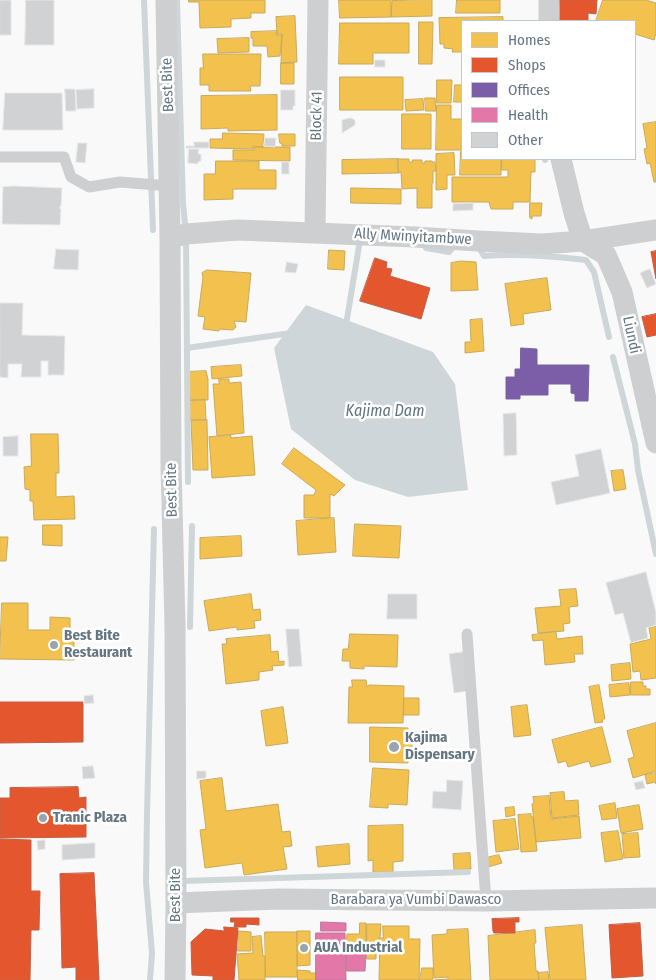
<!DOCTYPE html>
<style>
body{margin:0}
#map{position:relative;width:656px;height:980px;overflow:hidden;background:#f9f9f9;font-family:"Fira Sans Condensed",sans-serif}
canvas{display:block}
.legend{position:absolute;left:461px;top:20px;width:175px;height:140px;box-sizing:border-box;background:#fff;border:1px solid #c1c8cd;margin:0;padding:6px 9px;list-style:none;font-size:15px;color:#657683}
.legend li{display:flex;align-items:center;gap:10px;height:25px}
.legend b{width:25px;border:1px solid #c1c8cd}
</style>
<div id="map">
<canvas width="656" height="980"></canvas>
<ul class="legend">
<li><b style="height:14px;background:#f2c14e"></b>Homes</li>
<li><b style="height:14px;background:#e4572e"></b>Shops</li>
<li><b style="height:14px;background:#7b5ea7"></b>Offices</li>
<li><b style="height:14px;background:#e377a8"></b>Health</li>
<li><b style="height:14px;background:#d0d2d3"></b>Other</li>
</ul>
</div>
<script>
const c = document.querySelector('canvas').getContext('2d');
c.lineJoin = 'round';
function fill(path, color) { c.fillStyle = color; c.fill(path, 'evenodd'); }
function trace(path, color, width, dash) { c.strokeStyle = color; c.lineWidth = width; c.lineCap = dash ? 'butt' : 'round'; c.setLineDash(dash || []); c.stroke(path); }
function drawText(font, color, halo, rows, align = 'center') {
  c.font = font + ' "Fira Sans Condensed",sans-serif'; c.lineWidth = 5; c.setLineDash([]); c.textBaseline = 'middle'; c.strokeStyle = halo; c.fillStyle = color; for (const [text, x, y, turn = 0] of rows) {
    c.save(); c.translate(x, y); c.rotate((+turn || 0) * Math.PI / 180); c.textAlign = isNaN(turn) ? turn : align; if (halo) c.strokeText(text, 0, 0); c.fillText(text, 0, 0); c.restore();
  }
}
const water = new Path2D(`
 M306,305l127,47 22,32 13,106 -60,7 -53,-17 -64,-51 -17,-81z`);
const homes = new Path2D(`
 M189,0h76v13h-14v5l-20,1v8l-31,1 -1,-26h-10z
 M339,0h52v17l-51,1z
 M432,0v16l-41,1 1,-16z
 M457,0h43v13h-44z
 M603,0h43l10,3v30l-2,7 -19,-6v-13h-39z
 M295,16l2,46 -16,1 1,-29h-5l-1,-17z
 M503,17v4h-41v31h-10l1,-3 -9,-1v-4h-4l-1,-26z
 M419,22h14l-1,42h-13z
 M340,23h69v30h-36v11h-34z
 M277,31l-1,4h6l-2,21 -12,1 -1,-11h-14v-8h-2v-6z
 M249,38v14l-31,1 -1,-14z
 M203,54h58l-1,32h-10l1,5h-42v-6h-9v-17h3z
 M281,63h13v21h-13z
 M340,77h63v33h-63z
 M437,80h15l-1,23h-14z
 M455,85h7v17h-8z
 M277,95v35l-49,1v-3l-27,1v-33z
 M425,98h10l1,13h-10z
 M423,99l1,11 -18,1 -1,-11z
 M437,105h14v14h11l-1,31h-25z
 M402,114h29v35h-29z
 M656,122v60h-2l-4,-19 -3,1 -3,-15 3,-1 -4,-24z
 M223,133l41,1 -1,13 -10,-1v3l-43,-1v-9h12z
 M279,134h16v12h-13v-2l-2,-1z
 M254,147h36v14l-57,-1v-10h21z
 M461,151h1v8h39v16h-41z
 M454,153l1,22h-8v14l-11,1v-36z
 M398,159h11v3h4l-1,-2h10v3h3v-2h7v1h3l1,9h-3v12h-1v25h-15v-20l-15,1 -1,-17 -2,1z
 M398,159v14l-56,1v-14z
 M502,159h33v13h-4l-1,30h-17v7h-22l-2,-7h-37v-25h56v-7h-6z
 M216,161h43v9h17v19h-43v10l-29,1v-26h11z
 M351,188l50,1v15l-50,-1z
 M530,203h12l-1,13h-9v3l-2,-1z
 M329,250l16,1 -1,19 -16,-1z
 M461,261l15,1 2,28 -27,1v-28z
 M207,270l44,3 -5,49 -12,-1 2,6 -3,3 -14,-1v2l-16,-2 2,-12 -7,-1 5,-39 -1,-4z
 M547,278l4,32 -28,4 1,10 -13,2 -6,-42z
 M482,319l2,32 -19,2v-11h6l-1,-22z
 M241,365l1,11 -30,3 -1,-12z
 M206,371l2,8v21h-18l-2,-28z
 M219,379h10v4l12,-1 3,51 -27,3 -4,-52h6z
 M205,400l1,20h-16l-1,-19z
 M207,420l1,50h-15l-2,-49z
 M31,434h27l1,39h-3v24l18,-1 1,23 -41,1 -1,-19h-3v-11l-5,-1 -1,-22 7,-1z
 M231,436v2l21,-2 3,39 -43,3 -3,-41z
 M294,448l51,37 -11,11 -4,-2v24h-26v-23h10l2,-5 -34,-26z
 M623,470l3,19 -12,2 -3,-20z
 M334,518l2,34 -38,3 -2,-34z
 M355,524l46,2 -2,32 -46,-2z
 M43,525h19v21l-19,-1z
 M241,536l1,20 -42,3v-21z
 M0,537h8l-2,24h-6z
 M576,589l2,17 -9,1 1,16 -7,1 1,7 -26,2 -3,-25 26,-2 -2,-16z
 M251,594l2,16 7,-1 1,11 -7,1 1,7 -18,2v-3l-28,4 -5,-30z
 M2,603h26v27h22v-13l20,1v13h4v29l-74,-1z
 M656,627v51l-15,2 -1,-9 -7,1 -3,-28 21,-5 -2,-11z
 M556,632l1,7 25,-3 1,18h-9l1,8 -30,3 -2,-25 -10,1 -1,-6z
 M350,634l48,1 -1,32 -33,-1v3l-14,-1v-7h-8l1,-12h5z
 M270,635l1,17 7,-1 1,11 5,-1v4l-12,1 1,4 -14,2v8l-33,4 -4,-40h5l-1,-5z
 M630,663l1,16 -19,2 -1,-16z
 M352,680h14l1,7 2,-2 35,1 -1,37h-55l1,-36h3z
 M631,682h12v4h3v3h4v6h-19z
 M629,683l1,12 -20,2 -1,-12z
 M599,685l6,34h-3l1,3 -8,1 -6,-36z
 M404,698h15v17h-15z
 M527,705l4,30 -17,2 -3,-30z
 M283,707l5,36 -22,3 -5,-35z
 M656,723v48l-23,7 -5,-19 6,-2 -7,-26z
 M370,727l38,1v12h4v15h-4v8l-38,-1z
 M602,727l9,35 -20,5 -2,-6 -21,6 -2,-6 -8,2 -6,-23z
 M373,768l36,2 -2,35 -19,-1v4l-18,-1z
 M656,773v11l-1,-2 -8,2 -2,-9z
 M222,778l4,33 52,-7 4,28 8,-1 2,15 -9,1 4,22 -43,6 -2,-12 -37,5 -5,-38 6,-1 -6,-48z
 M564,792l1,9 13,-1 1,15 -27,3 -2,-25z
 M549,796l2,23 28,-3 2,22 -45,4 -4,-38 2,-1 -1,-6z
 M615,803l2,15 -15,2 -3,-14z
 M639,805l4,24 -22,4 -4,-24z
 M514,807l1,8 -9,2 -1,-9z
 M531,814v3h2l4,34 -16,1 -3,-37z
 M515,819l4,30 -23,3 -3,-31z
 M403,825v36l-10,1v10h-20v-12l-5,1v-35z
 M618,831l5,28 -18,3 -4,-29z
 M638,833l2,24 -16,1 -2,-24z
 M349,844l1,20 -32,3 -2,-20z
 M470,853l1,16 -17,1 -1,-16z
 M499,855l3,8 -14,4 -2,-9z
 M360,923h6v22h-20l1,-11h12z
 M367,924h14l-1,14h-1l-1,14h-2v7h-9z
 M582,925l4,55h-36l-5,-52z
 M383,926h26v13h11l-1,41h-40l1,-42h3z
 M468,929l3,51h-36l13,-1v-2l-14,1 -2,-43 15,-1v-4z
 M535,930l1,13h-2l2,28h2l1,9h-49l-2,-44z
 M239,931l12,1v19h-13z
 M297,931h13v34l-12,1z
 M265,932h32v45h-31z
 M261,936l2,20h2v24h-26l-2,-26 16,-1 -1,-16z
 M422,968h11v12h-13z
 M298,970l12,1v2h6v7h-18z
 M548,972l1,8h-10l-1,-7z`);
const shops = new Path2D(`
 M560,0h37l-1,14 -8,-1v8h-29z
 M656,251v28l-5,-27z
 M375,258l12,4 -1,6 6,1 -2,7 40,12 -9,31 -61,-18z
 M656,314v21l-9,2 -5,-20z
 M0,702h83v40l-83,1z
 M78,787l1,11 7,-1v40l-86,1v-40h10v-10z
 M0,839l31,1v51h9l-1,39h-8l-1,50h-30z
 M94,873l5,107h-23v-13l-14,1 -2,-94z
 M231,918h28v7l-13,-1v3h-12l1,-5h-4z
 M519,918v4h-4v11h-21l-1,-2 -1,-12z
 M640,923l3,53 -31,2 -3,-53z
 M224,927l14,1 -4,52h-21v-4l-21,-1 -1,-33 14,-13 19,2z`);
const offices = new Path2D(`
 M521,348l16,1v16h52l-1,36h-13v-7l-4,-1v-9h-23v11h-28v4h-14v-22h9v-8h5z`);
const health = new Path2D(`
 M321,922l25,1v8h-25z
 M316,933h29l1,47h-30z
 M347,953h19l-1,18h-18z`);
const stream = new Path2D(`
 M144,0l9,230
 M177,0l6,204 3,30 2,248
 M545,159v1
 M478,246l6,10c34,-3 68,0 102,4l8,12 15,65
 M426,248l23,4 6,-7
 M343,326l3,-1 14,-85 -3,-1
 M187,348l104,-15
 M613,357l22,87 3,26 18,84
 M190,627l2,-101
 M183,881l285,-9
 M150,980l2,-27 -6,-71 1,-67 7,-286`);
const building = new Path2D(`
 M0,0h11v35h-11z
 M26,0h28v45h-29z
 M375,60h10v7h-10z
 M65,89h10l1,22h-10z
 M94,89v19l-17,1 -1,-19z
 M281,90h14v16h-2v4h-12z
 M5,93h57l1,37h-60z
 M351,118l4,2v5l-13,8v-13z
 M265,138h11l-1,9 -11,-1z
 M194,142h15v6h-23v-2h8z
 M78,143h9l-2,20 -9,-1z
 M189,149h10l-1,5h3v7l-3,1v2l-10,-1z
 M282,162h7v12h-7z
 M13,186l49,2 -1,18h-1v3h1l-1,16 -58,-1 1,-37z
 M468,203h5v7l-20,1v-7z
 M56,249l23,1 -1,20 -24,-1z
 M287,262l11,2 -2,9 -11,-1z
 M650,269l6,15 -9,4 -7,-15z
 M0,303h23l-1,32 43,1 -1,39h-16v-14h-7v16h-20l1,-13h-14v14l-8,-1z
 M516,413l1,42 -13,1 -1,-42z
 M18,436v20h-15v-19z
 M601,449l9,44 -54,12 -5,-23 28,-6 -4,-21z
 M646,572l10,41v12l-10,3 2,10 -17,5 -8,-30 -8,2 -9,-32z
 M388,594h29v25h-30z
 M286,629h13l3,37 -13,1z
 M463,652l5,39 -14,2 -5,-39z
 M93,695l1,8 -10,1v-8z
 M93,766l2,12 -12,1 -1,-12z
 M197,771h9v7l-9,1z
 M447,780l16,1 -2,29 -29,-2 1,-17 13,1z
 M643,781l2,7 -9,2 -2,-7z
 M45,840v9l-7,1 -1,-9z
 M95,843v15l-33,2v-15z`);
const lane = new Path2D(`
 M0,157h64l7,20 18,10 31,-5 49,4
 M467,634l19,267`);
const street = new Path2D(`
 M166,0l4,238 1,228 4,160 1,277 -1,77
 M549,21v-21
 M561,159l13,54 9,28 23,14 16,37 34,151
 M315,232l3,-232
 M170,238l16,-4 52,-4 177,7 63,4 64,3 41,-3 73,-11
 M176,903l103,-4 207,2 170,-3`);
const markers = [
 [54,645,5,"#99a4ac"],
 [394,747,6,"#99a4ac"],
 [43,818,5,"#99a4ac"],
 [304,948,5,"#99a4ac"]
];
const streetNames = [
 ["Best Bite",168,85,-92],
 ["Block 41",317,116,-89],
 ["Ally Mwinyitambwe",413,237,3],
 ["Liundi",631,335,78],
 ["Best Bite",172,490,-91],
 ["Best Bite",176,895,-90],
 ["Barabara ya Vumbi Dawasco",416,900]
];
const poiNames = [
 ["Best Bite",64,636],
 ["Restaurant",64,653],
 ["Kajima",405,738],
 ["Dispensary",405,755],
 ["Tranic Plaza",53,818],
 ["AUA Industrial",314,948]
];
const waterNames = [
 ["Kajima Dam",385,412]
];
fill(water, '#ced6d9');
fill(homes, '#f2c14e');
trace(homes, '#c8aa5e', 1);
fill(shops, '#e4572e');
trace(shops, '#be6048', 1);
fill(offices, '#7b5ea7');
trace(offices, '#74659c', 1);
fill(health, '#e377a8');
trace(health, '#bd779d', 1);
trace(stream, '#ced6d9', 6);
fill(building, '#d0d2d3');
trace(building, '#e8e8e8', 1);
trace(lane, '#cecfd0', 11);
trace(street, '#cecfd0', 21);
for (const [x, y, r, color] of markers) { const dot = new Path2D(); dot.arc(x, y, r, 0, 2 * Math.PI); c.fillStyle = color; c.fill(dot); trace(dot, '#fff', 2); }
drawText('15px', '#657683', '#fff', streetNames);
drawText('bold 15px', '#657683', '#fff', poiNames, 'left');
drawText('italic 16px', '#60757c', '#fff', waterNames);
</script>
